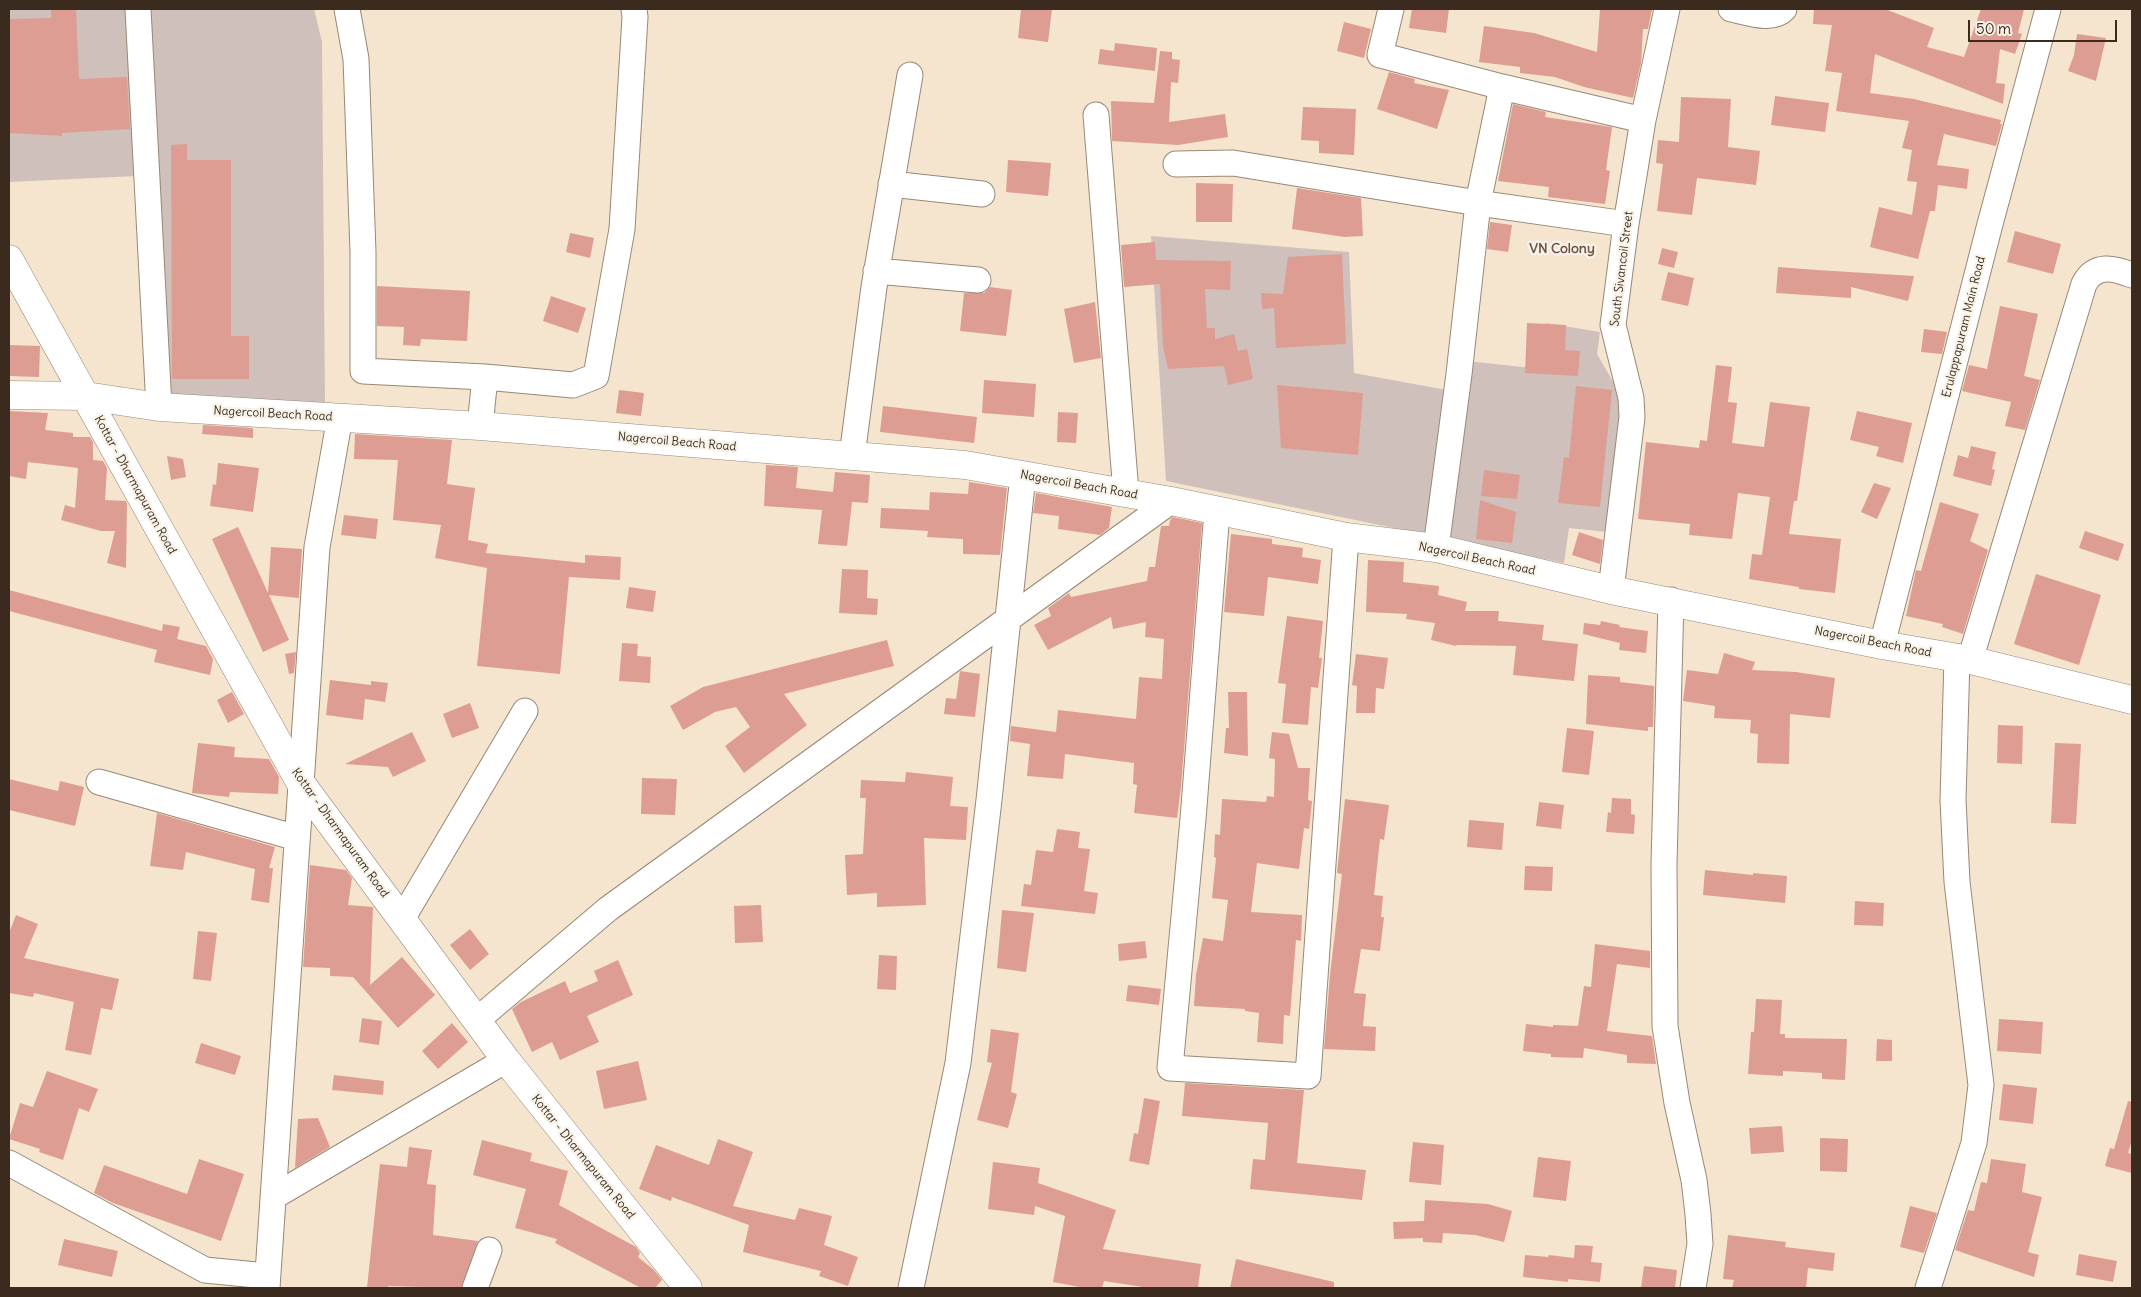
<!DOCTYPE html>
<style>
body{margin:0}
#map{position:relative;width:2141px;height:1297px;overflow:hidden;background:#f5e5cf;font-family:Delius,sans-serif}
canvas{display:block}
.frame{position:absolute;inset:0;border:10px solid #3b2a1e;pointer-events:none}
.scale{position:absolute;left:1968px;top:20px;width:149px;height:22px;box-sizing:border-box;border:2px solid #3b2a1e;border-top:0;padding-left:6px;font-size:15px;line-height:18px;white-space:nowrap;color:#3b2a1e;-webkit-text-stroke:4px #f7f3e8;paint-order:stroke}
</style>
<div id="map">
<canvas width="2141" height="1297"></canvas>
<div class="frame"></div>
<div class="scale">50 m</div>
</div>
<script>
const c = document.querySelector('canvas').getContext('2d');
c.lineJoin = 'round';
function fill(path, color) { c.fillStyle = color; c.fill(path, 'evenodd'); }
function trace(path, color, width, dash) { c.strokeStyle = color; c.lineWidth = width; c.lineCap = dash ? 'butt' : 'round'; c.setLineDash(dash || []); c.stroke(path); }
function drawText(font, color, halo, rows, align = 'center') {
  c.font = font + ' Delius,sans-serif'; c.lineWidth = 4.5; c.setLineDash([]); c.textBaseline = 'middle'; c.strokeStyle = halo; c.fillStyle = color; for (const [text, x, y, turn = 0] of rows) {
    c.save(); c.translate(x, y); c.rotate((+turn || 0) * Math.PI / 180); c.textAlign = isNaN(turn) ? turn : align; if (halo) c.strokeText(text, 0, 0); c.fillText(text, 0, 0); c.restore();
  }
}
const industrial = new Path2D(`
 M9,9h305l8,33 3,362 -177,-2 -12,-226 -127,6z
 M1151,236l198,16 5,121 109,20 4,-32 74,8 5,-46 54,9 -3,22 28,48 -18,130 -38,-4 -5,35 -398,-82z`);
const building = new Path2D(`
 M51,9h25l3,70 48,-2 3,52 -68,4v3l-53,-3v-114l42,-1z
 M1021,9h31l-4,33 -30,-4z
 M1412,9h37l-3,24 -37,-5z
 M1600,9h52l-4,20h-5l-2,34 -8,35 -49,-11 -29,-10 -35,-4v-6l-41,-5 5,-36 50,7 63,19z
 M1814,9h71l49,19 -7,19 37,10 17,-48h43l-6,24 4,1 -7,20 -15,-5 -4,34 9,1 -2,20 -128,-50 -5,39 44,6 87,21 -1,4h2l-6,22 -52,-12 -7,31 32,4 -2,20 -29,-4 -3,26h-5l-12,48 -48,-12 9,-40 33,8 5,-33 -10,-1 5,-31 -10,-2 7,-27 -73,-10 6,-38 -17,-2 7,-46 -19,-1z
 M1344,22l27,7 -7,29 -27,-7z
 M2077,34l29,4 -10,43 -28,-10 6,-16z
 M1115,43l42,5 -2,23 -57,-7 2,-15 14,2z
 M1160,51l12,1v7l8,1 -2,23 -7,-1 -2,40 56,-8 3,23 -50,8 -66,-4 -1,-40 43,2z
 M1389,72l26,7 -1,4 35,7 -12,39 -60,-20z
 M1775,96l54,7 -4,29 -54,-7z
 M1681,97l50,2 -3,48 32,4 -4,34 -59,-7 -5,37 -35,-4 6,-47 -7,-1 2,-23 21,2z
 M1513,104l33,8 -1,5 67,10 -6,43 4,1 -5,33 -57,-7 1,-10 -51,-6z
 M1303,107l53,2 -2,46 -35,-2v-12l-18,-1z
 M187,144v16h44v176h18v43h-77l-1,-234z
 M1008,160l43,3 -3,33 -42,-4z
 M1196,183l37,1 -1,38h-36z
 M1297,188l64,10 2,38 -19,1 -52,-8z
 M1490,222l22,3 -4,27 -21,-3z
 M2015,231l46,13 -8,30 -46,-12z
 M570,233l24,5 -4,20 -24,-6z
 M1155,242l1,18 75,1 -1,29 -25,-1 2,39h8v11l19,-5 4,17 9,-2 6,30 -25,6 -4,-19 -56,3 -5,-23 -3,-62 -36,3 -3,-42z
 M1662,248l16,4 -4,16 -16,-4z
 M1342,254l4,90 -70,4 -2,-40 -12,1 -1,-16 22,1 5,-37z
 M1778,267l39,3 97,6 -6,25 -57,-14v11l-75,-5z
 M1668,272l26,6 -6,28 -27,-6z
 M377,286l93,5 -3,50 -46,-2 -1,7 -17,-1 1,-18 -27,-1z
 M990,287l22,3 -6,46 -46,-5 4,-38h20z
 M551,296l35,12 -8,25 -35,-12z
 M1095,302l6,56 -27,5 -10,-54z
 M2000,306l38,8 -14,62 16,4 -15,50 -20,-4 6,-24 -49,-11 7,-26 18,4z
 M1527,323l39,2 -1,25 15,1 -2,25 -53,-3z
 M1924,329l23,3 -5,22 -21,-2z
 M9,345l31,1 -1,31 -30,-1z
 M1716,365l16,2 -4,35 9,1 -5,40 32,4 6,-45 40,5 -13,94h-3l-5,33 52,5 -6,54 -36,-4v-2l-50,-8 3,-25 10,1 8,-58 -32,-4 -6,46 -43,-4 1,-11 -52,-5 8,-77 53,6 1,-8 7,1z
 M984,380l52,4 -2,33 -52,-4z
 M1277,385l86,8 -5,62 -77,-7z
 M1576,386l36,4 -12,117 -42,-4 6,-46 5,1z
 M619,390l25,3 -3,23 -25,-3z
 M883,406l94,11 -3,26 -94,-11z
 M9,411l39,2 -3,17 28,3v4h17l3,5v18l10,1 4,7 -2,32 21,1 1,3 -1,64 -19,-5 8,-32h-14l-40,-11 4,-15 10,3 3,-40 -50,-6 -2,17 -17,-3z
 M1857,411l55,12 -9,40 -27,-7 3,-9 -29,-7z
 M1058,412l20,1 -2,30 -19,-1z
 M203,425l50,3v10l-51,-4z
 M355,434l97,6 -5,44 28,4 -7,52 20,4 -2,9 99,10v-8l36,2 -1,23 -51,-3 -9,97 -83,-8 10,-98 -52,-10 6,-33 -48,-5 5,-60 -44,-1z
 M1971,446l25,6 -4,17 3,1 -4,16 -38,-10 5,-21 10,3z
 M167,456l16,3 3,18 -15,3z
 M218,463l41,5 -6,44 -43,-6 3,-22 3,1z
 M766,465l32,2 -2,21 37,4 2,-20 35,3 -2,28 -16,-1 -5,44 -29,-2 4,-34 -58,-4z
 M1484,470l36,5 -3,24 -36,-3z
 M969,482l38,6 -7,67 -37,-1v-15l-36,-2 1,-6 -48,-3 1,-20 48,2 1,-18 38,2z
 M1874,483l17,5 -14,31 -16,-7z
 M1036,493l76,14 -3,21 -9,7 -42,-6 1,-13 -26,-3z
 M1480,500l36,12 -4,31 -36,-4z
 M1940,502l39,12 -9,27 18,9 -25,84 -21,-7 1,-3 -37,-8 10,-46 5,1z
 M344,515l34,4 -2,20 -35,-4z
 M1173,517l29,6 -21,264 -4,31 -43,-5 3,-28 -4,-1 1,-21 -69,-9 -2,25 -36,-3 3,-32 -20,-3 1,-15 45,6 2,-22 78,9 3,-42 23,2 2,-40 -19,-2 1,-15 -33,7 -2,-12 -63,33 -14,-25 17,-9 -3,-8 21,-15 2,4 76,-16 2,-14h6l6,-41h8l1,-6z
 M238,527l30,66 3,-46 31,2 -3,49 -30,-3 20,45 -26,12 -51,-113z
 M2085,531l39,13 -6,17 -39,-13z
 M1579,532l24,8 -3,24 -28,-9z
 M1231,534l41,5v5l31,4 -1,9 19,3 -3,24 -50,-7 -4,39 -40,-4z
 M1368,560l36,2 -1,20 36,4 -1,9 29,7 -2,9h34l-1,10 46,4 -2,15 36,4 -4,37 -61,-6 3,-29 -59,-1 -1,1 -25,-6 4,-17 -29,-4 1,-5 -41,-2z
 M842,569l26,1 -1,28 11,1 -1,16 -38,-2z
 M2036,574l65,21 -22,70 -65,-21z
 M629,587l27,4 -3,21 -27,-4z
 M9,590l153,41 1,-7 17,3 -3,12 29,7 7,13 -3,16 -56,-13 3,-12 -148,-39z
 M1287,616l36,5 -4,37h3l-4,30 -7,-1 -3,38 -26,-2 4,-39 -8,-1z
 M1601,621l19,4 -1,2 29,4 -2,22 -27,-3 1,-7 -37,-9 1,-11 16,2z
 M887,640l7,26 -110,28 23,31 -63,48 -19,-27 25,-19 -14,-20 -21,5 -32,18 -13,-24 33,-19z
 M622,643l16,1 -1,12 14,1 -1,26 -31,-2z
 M296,652l-2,21 -5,1 -4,-20z
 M1724,653l31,9 -3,8 44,2 39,6 -5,40 -40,-4 -1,50 -32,-1 1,-29 -8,-1 1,-13 -37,-2 1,-12 -32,-5 4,-31 31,4z
 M1356,654l32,4 -4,31 -8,-1 -1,25h-19l1,-27 -5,-1z
 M960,671l20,3 -5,43 -31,-3 2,-16 10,1z
 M1588,675l32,2v5l34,4 -1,41h-5v4l-62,-7z
 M330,680l41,5v-4l17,2 -3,19 -20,-3 -2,21 -37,-5z
 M232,692l12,22 -16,9 -11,-23z
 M1228,692h19l1,64 -24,-3 2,-25h3z
 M470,703l9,25 -27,10 -9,-24z
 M1998,725l25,1 -1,38 -25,-1z
 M1567,728l27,3 -5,44 -27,-3z
 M412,732l14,29 -33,16 -5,-10 -43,-3z
 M1272,732l17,2 9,34h12l-2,32 4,1 -3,28 -5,-1 -5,41 -42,-6 -6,49 51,3 -1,26 -5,-1 -6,76 -6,-1 -1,29 -26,-2 2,-29 -14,-2v-2l-51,-3 2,-31 7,-37 20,3 5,-41 -16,-2 4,-40 -2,-1 1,-23 5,1 2,-36 44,3 1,-6 7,1 1,-38 -6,-1z
 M198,743l37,4 -1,10 35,2 10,18 -1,17 -48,-2 -1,5 -37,-4z
 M2055,743l26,1 -5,80 -25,-1z
 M906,772l47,5 -3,29 18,1 -2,33 -42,-2 2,67 -49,2v-14l-30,2 -2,-40 18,-1 3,-56h-6l1,-18 44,2z
 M642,778l35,1 -2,36 -34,-1z
 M9,779l49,12 2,-10 24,6 -9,39 -66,-16z
 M1612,798l19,1v15l4,1 -1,19 -28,-2 2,-20 3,1z
 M1345,799l44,6 -5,35 -4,-1 -6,56 9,1 -2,21h3l-4,34 -19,-2 -7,44 12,1 -3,32 13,1 -1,24 -51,-2 6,-74 12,-101 -5,-1z
 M1539,802l25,3 -3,24 -25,-3z
 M157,813l118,34 -6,21h4l-4,35 -18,-3 4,-31 -69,-17 -3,18 -33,-4z
 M1469,820l35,3 -2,27 -35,-3z
 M1057,829l23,3 -2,16 12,1 -6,42 14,2 -3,21 -74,-8 3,-22 7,1 5,-35 17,2z
 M310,865l36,5 6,8 -4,27 25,2 -3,78 32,-28 33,38 -37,33 -45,-51 -23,-1v-8l-27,-1z
 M1525,866l28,1 -1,24 -28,-1z
 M1705,870l48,5v-2l34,3 -2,27 -82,-8z
 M1855,901l29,2 -1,23 -29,-1z
 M761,905l2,37 -28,1 -1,-37z
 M1002,910l32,3 -8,59 -29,-4z
 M16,915l22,9 -14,34 95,21 -7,31 -11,-2 -10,47 -26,-5 9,-48 -40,-9 -1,4 -24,-4v-60z
 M470,929l19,25 -19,16 -20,-25z
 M198,931l19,2 -6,48 -18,-2z
 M1145,941l2,17 -28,3 -1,-17z
 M1595,944l55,7v17l-33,-4 -10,67 45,5 4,28 -29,-1v-8l-43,-7 -1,10 -32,-1v-3l-28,-3 3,-27 27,3v-2l25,1 6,-40 7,1z
 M879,955l18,1 -1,34 -19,-1z
 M618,960l15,35 -46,21 12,26 -39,18 -8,-18 -20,10 -20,-43 9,-7 44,-21 5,12 28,-12 -4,-10z
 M1128,985l33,4 -2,16 -33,-4z
 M1756,999l26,1 -2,34h5v4l62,1 -2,41 -23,-1v-6l-39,-2v5l-35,-2 3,-42h3z
 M362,1018l20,3 -3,24 -20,-3z
 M1999,1019l44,3 -2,32 -44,-3z
 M452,1023l16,19 -30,27 -16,-18z
 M991,1029l28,4 -8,59 6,2 -9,34 -31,-8 15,-57 -5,-1z
 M1877,1039l15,1v21h-16z
 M201,1043l40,13 -6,19 -40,-12z
 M638,1061l9,39 -43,9 -8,-38z
 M47,1071l51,18 -9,23 -10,-4 -16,52 -24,-8 1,-3 -31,-10 11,-36 13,4z
 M334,1075l50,6 -1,14 -51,-5z
 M1185,1083l119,7 -7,73 69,7 -4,30 -112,-11 3,-30 12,1 3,-37 -86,-7z
 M2003,1084l34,4 -4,36 -34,-4z
 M1144,1098l16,3 -11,64 -20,-4 5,-28 4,1z
 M2128,1101l4,1v38l-4,13 4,1v19l-27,-7 5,-18 4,1z
 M318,1118l12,29 -35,21 3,-49z
 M1782,1126l2,26 -33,2 -2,-26z
 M1820,1138l28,1 -1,33 -27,-1z
 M718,1139l35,13 -20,54 62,14 4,-12 33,8 -8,29 34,12 -10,29 -29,-10 2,-5 -78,-19 6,-27 -77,-28 -1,4 -32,-12 17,-44 53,20z
 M482,1140l50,13 -2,8 38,10 -9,34 77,42 4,6 -2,4 16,13 8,10 -7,8h-14l-86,-45 2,-4 -42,-11 11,-39 -53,-14z
 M1413,1142l31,3 -3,40 -32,-3z
 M409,1147l23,3 -5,34 9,1 -3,50 45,6 -17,47 -73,-2v2h-21l13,-124 27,3z
 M1538,1157l33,4 -5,40 -33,-4z
 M199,1159l45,15 -23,67 -108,-38 -19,-10 10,-28 83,29z
 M1991,1159l35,5 -4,28 20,5 -14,55 11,3 -5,22 -79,-27 13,-40 6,1 7,-29 6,1z
 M993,1162l47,6 -2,15 78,27 -13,39 98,15 -3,24h-49l-45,-7 -2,7h-17l-32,-6 12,-66 -30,-10 -1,9 -46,-6z
 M1425,1200l63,4 24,7 -8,31 -29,-7 -32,-2 -1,10 -19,-1v-4l-29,1 -1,-17 31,-1z
 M1910,1206l27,7 -13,40 -24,-6z
 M1728,1235l58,7 -1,5 50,6 -2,18 -25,-3 -2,20h-74l2,-8 -11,-1z
 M64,1239l54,12 -6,26 -54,-12z
 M1575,1245l18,1 -2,16 11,1 -2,19 -32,-3v3l-45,-5 2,-22 23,2 1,-2 25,3z
 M2079,1254l38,7 -4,21 -37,-7z
 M1236,1259l98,23v6h-104z
 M1644,1266l33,4 -2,18h-34z`);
const minor = new Path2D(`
 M138,9l21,398
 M347,9l9,50 7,193v119l122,6 88,8 23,-9 26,-147 13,-212 -1,-8
 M1391,9l-11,46 122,32 141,33
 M1731,9c16,3 41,13 53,0
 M1096,115l30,378
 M1176,164l57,-1 245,40 148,21
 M891,184l91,10
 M876,271l102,9
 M480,426l5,-49
 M852,456l22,-169 36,-212
 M1217,511l-24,308 -23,249 138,8 38,-539
 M1436,548l23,-174 19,-171 24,-116
 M1611,590l21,-173 -1,-19 -18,-73 13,-101 17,-104 24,-111
 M1671,600l-7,264 1,162 12,77 17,77 4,34 2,30 -7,44
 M1882,645l107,-417 59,-219
 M1970,660l114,-376c11,-21 30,-16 48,-9
 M99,782l198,56
 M402,919l123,-208
 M477,1020l131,-111 563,-408
 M9,1163l196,107 62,6
 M273,1197l233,-137
 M267,1288l50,-741 23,-130
 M475,1288l14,-38
 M911,1288l47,-225 31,-263 34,-325
 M1928,1288l46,-145 7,-58 -24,-203 -4,-82 4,-143`);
const major = new Path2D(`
 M9,259l291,523 206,278 182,228
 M9,395l77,1 73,11 321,19 485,39 206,36 175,36 90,11 175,42 271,55 88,15 162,40`);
const streetNames = [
 ["South Sivancoil Street",1622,269,-83],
 ["Erulappapuram Main Road",1964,327,-76],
 ["Nagercoil Beach Road",273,414,3],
 ["Nagercoil Beach Road",677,442,5],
 ["Kottar - Dharmapuram Road",135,485,61],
 ["Nagercoil Beach Road",1079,485,10],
 ["Nagercoil Beach Road",1477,559,12],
 ["Nagercoil Beach Road",1873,642,11],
 ["Kottar - Dharmapuram Road",340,833,54],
 ["Kottar - Dharmapuram Road",583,1157,51]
];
const neighbourhoodNames = [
 ["VN Colony",1562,249]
];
fill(industrial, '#cfc0bb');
fill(building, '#de9d92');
trace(minor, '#988876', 27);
trace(major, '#988876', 29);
trace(minor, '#fff', 25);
trace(major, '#fff', 28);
drawText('12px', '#3b2a1e', '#f7f3e8', streetNames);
drawText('bold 14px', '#745247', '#f7f3e8', neighbourhoodNames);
</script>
